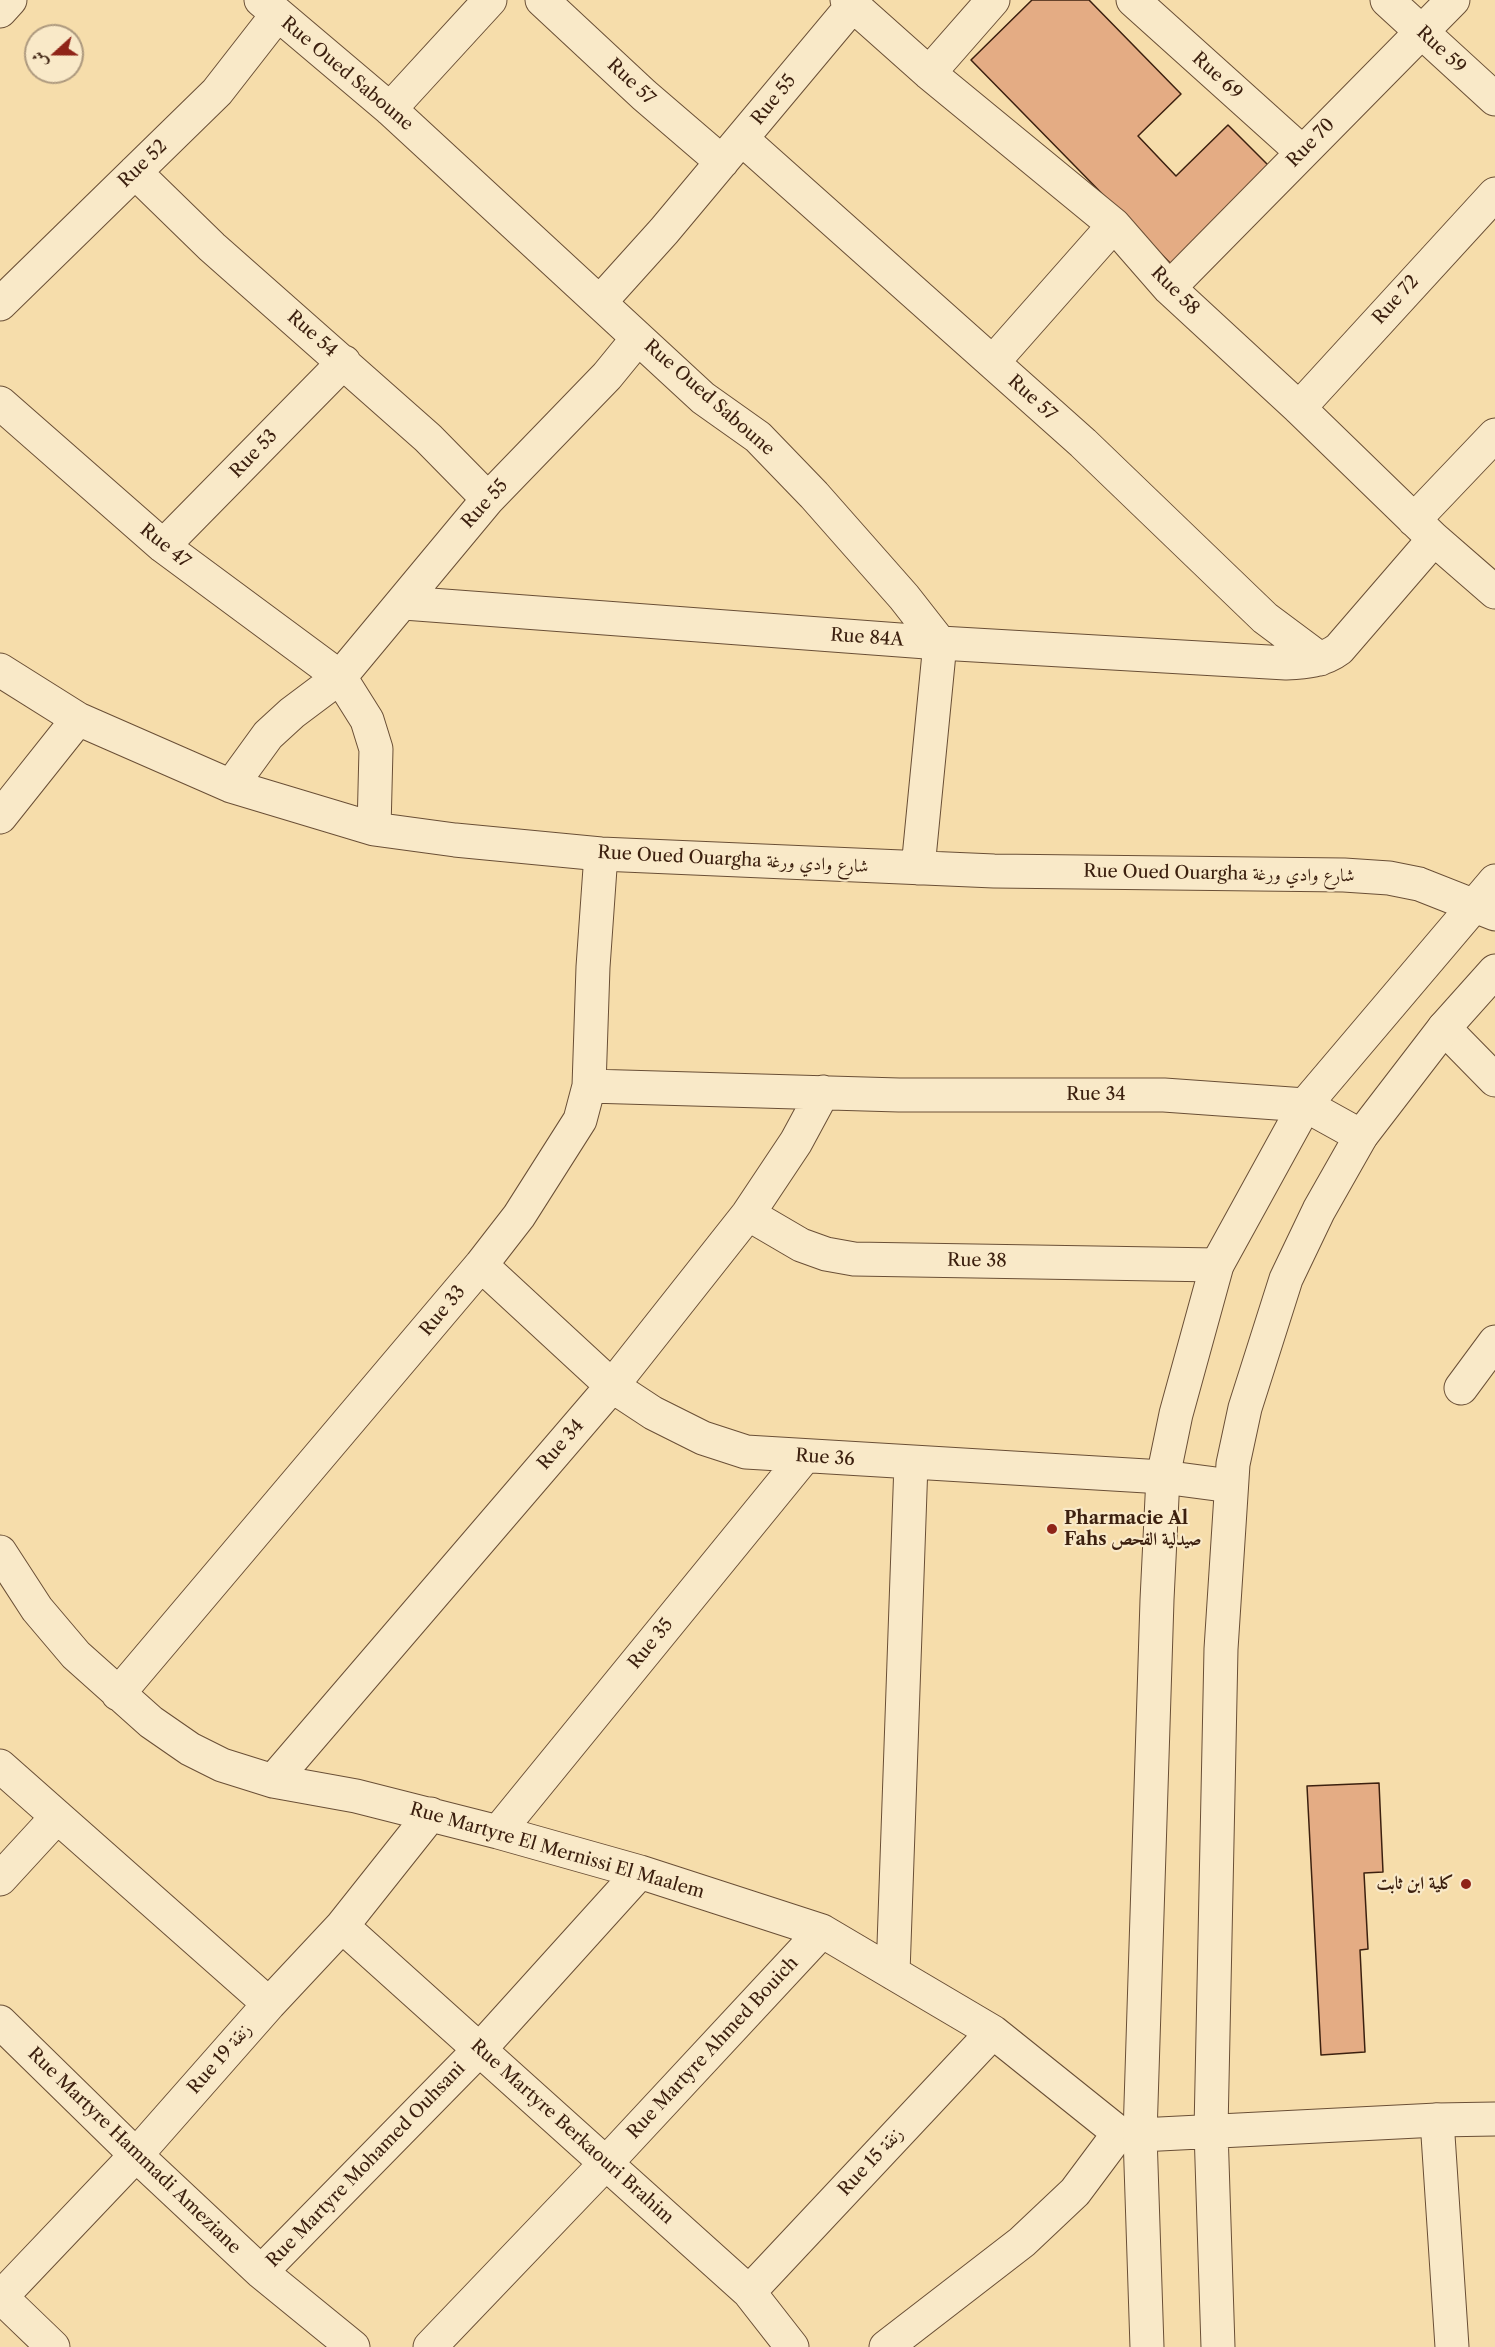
<!DOCTYPE html>
<meta charset="utf-8">
<style>
body{margin:0}
#map{position:relative;width:1495px;height:2347px;overflow:hidden;background:#f6ddab;font-family:"Libre Caslon Text",Amiri,serif}
canvas{display:block}
.north{position:absolute;left:24px;top:24px;width:60px;height:60px;box-sizing:border-box;background:#f9e9c8;border:2px solid #ad997e;border-radius:50%;rotate:249deg;font-size:16px;font-weight:700;line-height:24px;text-align:center;color:#3c200f}
.north::after{content:'';display:block;margin:auto;width:21px;height:27px;background:#8f2418;clip-path:polygon(50% 0,100% 100%,50% 72%,0 100%)}
</style>
<div id="map">
<canvas width="1495" height="2347"></canvas>
<div class="north">ش</div>
</div>
<script>
const c = document.querySelector('canvas').getContext('2d');
c.lineJoin = 'round';
function fill(path, color) { c.fillStyle = color; c.fill(path, 'evenodd'); }
function trace(path, color, width, dash) { c.strokeStyle = color; c.lineWidth = width; c.lineCap = dash ? 'butt' : 'round'; c.setLineDash(dash || []); c.stroke(path); }
function drawText(font, color, halo, rows, align = 'center') {
  c.font = font + ' "Libre Caslon Text",Amiri,serif'; c.lineWidth = 4.5; c.setLineDash([]); c.textBaseline = 'middle'; c.strokeStyle = halo; c.fillStyle = color; for (const [text, x, y, turn = 0] of rows) {
    c.save(); c.translate(x, y); c.rotate((+turn || 0) * Math.PI / 180); c.textAlign = isNaN(turn) ? turn : align; if (halo) c.strokeText(text, 0, 0); c.fillText(text, 0, 0); c.restore();
  }
}
const building = new Path2D(`
 M1032,0h57l92,94 -43,42 38,40 52,-51 42,42 -98,98 -201,-205z
 M1379,1783l4,89 -19,1 4,76 -8,1 5,102 -44,3 -14,-269z`);
const minor = new Path2D(`
 M261,0l129,109 313,289 55,39 56,58 90,102 36,46 -22,225
 M542,0l102,95 78,67
 M847,0l82,73 185,152 55,63 130,120 135,131 61,53
 M1133,0l169,152
 M1387,0l108,99
 M0,11l10,-11
 M929,73l64,-73
 M390,109l100,-109
 M742,139l341,304 182,175 55,41
 M135,172l77,75 216,191 60,61
 M1169,288l284,-288
 M600,302l64,-71 189,-226
 M0,304l217,-212 60,-77
 M993,362l121,-137
 M0,403l163,143 177,131 27,43 9,29 -2,80
 M1299,408l196,-214
 M1414,520l81,-85
 M163,546l181,-184
 M404,603l536,40 346,20c20,-1 37,-2 53,-14l95,-110
 M0,670l78,49 153,67 143,43 81,11 146,14 393,17 350,4 45,3 30,6 76,30
 M231,786l37,-51 24,-22 48,-36 148,-178 119,-123 31,-38
 M0,817l78,-98
 M1444,1028l51,52
 M589,1086l310,9h265l141,10 56,31
 M748,1214l53,31 25,9 28,5 363,6
 M481,1265l131,121 41,27 50,25 43,14 417,25 68,9
 M1461,1388l34,-46
 M0,1552l37,57 39,46 75,67 39,27 32,16 51,16 83,15 142,36 142,40 182,59 171,101 126,101 21,2
 M118,1694l363,-429 38,-49 61,-96 9,-34 4,-119 8,-113
 M0,1766l269,238
 M273,1781l339,-395 136,-172 48,-72 27,-50
 M498,1832l306,-375
 M0,1879l57,-62
 M342,1926l407,366 43,55
 M893,1973l18,-510
 M0,2022l136,133 125,117 92,75
 M1437,2120l15,227
 M261,2272l219,-223 160,-177
 M749,2292l244,-260
 M0,2296l53,51
 M1,2297l135,-142 133,-151 73,-78 89,-112
 M430,2347l177,-185 215,-231
 M886,2347l136,-105 53,-50 44,-59`);
const tertiary = new Path2D(`
 M1140,2135l297,-15 58,-1
 M1147,2347l-7,-212 17,-535 6,-123 13,-63 41,-149 88,-160 190,-224
 M1218,2347l-7,-217 10,-481 12,-185 12,-56 41,-129 33,-69 42,-74 83,-108 51,-57`);
const markers = [
 [1052,1529,6,"#8f2418"],
 [1466,1884,6,"#8f2418"]
];
const streetNames = [
 ["Rue 59",1441,50,43],
 ["Rue Oued Saboune",347,74,40],
 ["Rue 69",1217,76,42],
 ["Rue 57",631,82,43],
 ["Rue 55",774,100,-51],
 ["Rue 70",1311,143,-46],
 ["Rue 52",143,164,-44],
 ["Rue 58",1175,291,45],
 ["Rue 72",1396,300,-48],
 ["Rue 54",312,334,41],
 ["Rue Oued Saboune",709,398,41],
 ["Rue 57",1032,398,42],
 ["Rue 53",254,454,-46],
 ["Rue 55",485,504,-48],
 ["Rue 47",165,546,39],
 ["Rue 84A",867,638,4],
 ["Rue Oued Ouargha شارع وادي ورغة",733,860,3],
 ["Rue Oued Ouargha شارع وادي ورغة",1219,874,1],
 ["Rue 34",1096,1095],
 ["Rue 38",977,1261,1],
 ["Rue 33",443,1311,-50],
 ["Rue 34",561,1445,-49],
 ["Rue 36",825,1458,4],
 ["Rue 35",651,1644,-51],
 ["Rue Martyre El Mernissi El Maalem",557,1851,16],
 ["Rue Martyre Ahmed Bouich",713,2048,-47],
 ["Rue 19 زنقة",220,2059,-49],
 ["Rue Martyre Berkaouri Brahim",572,2132,42],
 ["Rue Martyre Hammadi Ameziane",134,2151,44],
 ["Rue 15 زنقة",871,2162,-47],
 ["Rue Martyre Mohamed Ouhsani",366,2165,-46]
];
const poiNames = [
 ["Pharmacie Al",1064,1519],
 ["Fahs صيدلية الفحص",1064,1540],
 ["كلية ابن ثابت",1454,1884,"right"]
];
fill(building, '#e4ac84');
trace(building, '#3c200f', 1.5);
trace(minor, '#6a4f36', 35);
trace(tertiary, '#6a4f36', 35);
trace(minor, '#f9e9c8', 33);
trace(tertiary, '#f9e9c8', 33);
for (const [x, y, r, color] of markers) { const dot = new Path2D(); dot.arc(x, y, r, 0, 2 * Math.PI); c.fillStyle = color; c.fill(dot); trace(dot, '#f9e9c8', 2); }
drawText('18px', '#3c200f', '#f9e9c8', streetNames);
drawText('bold 18px', '#3c200f', '#f9e9c8', poiNames, 'left');
</script>
